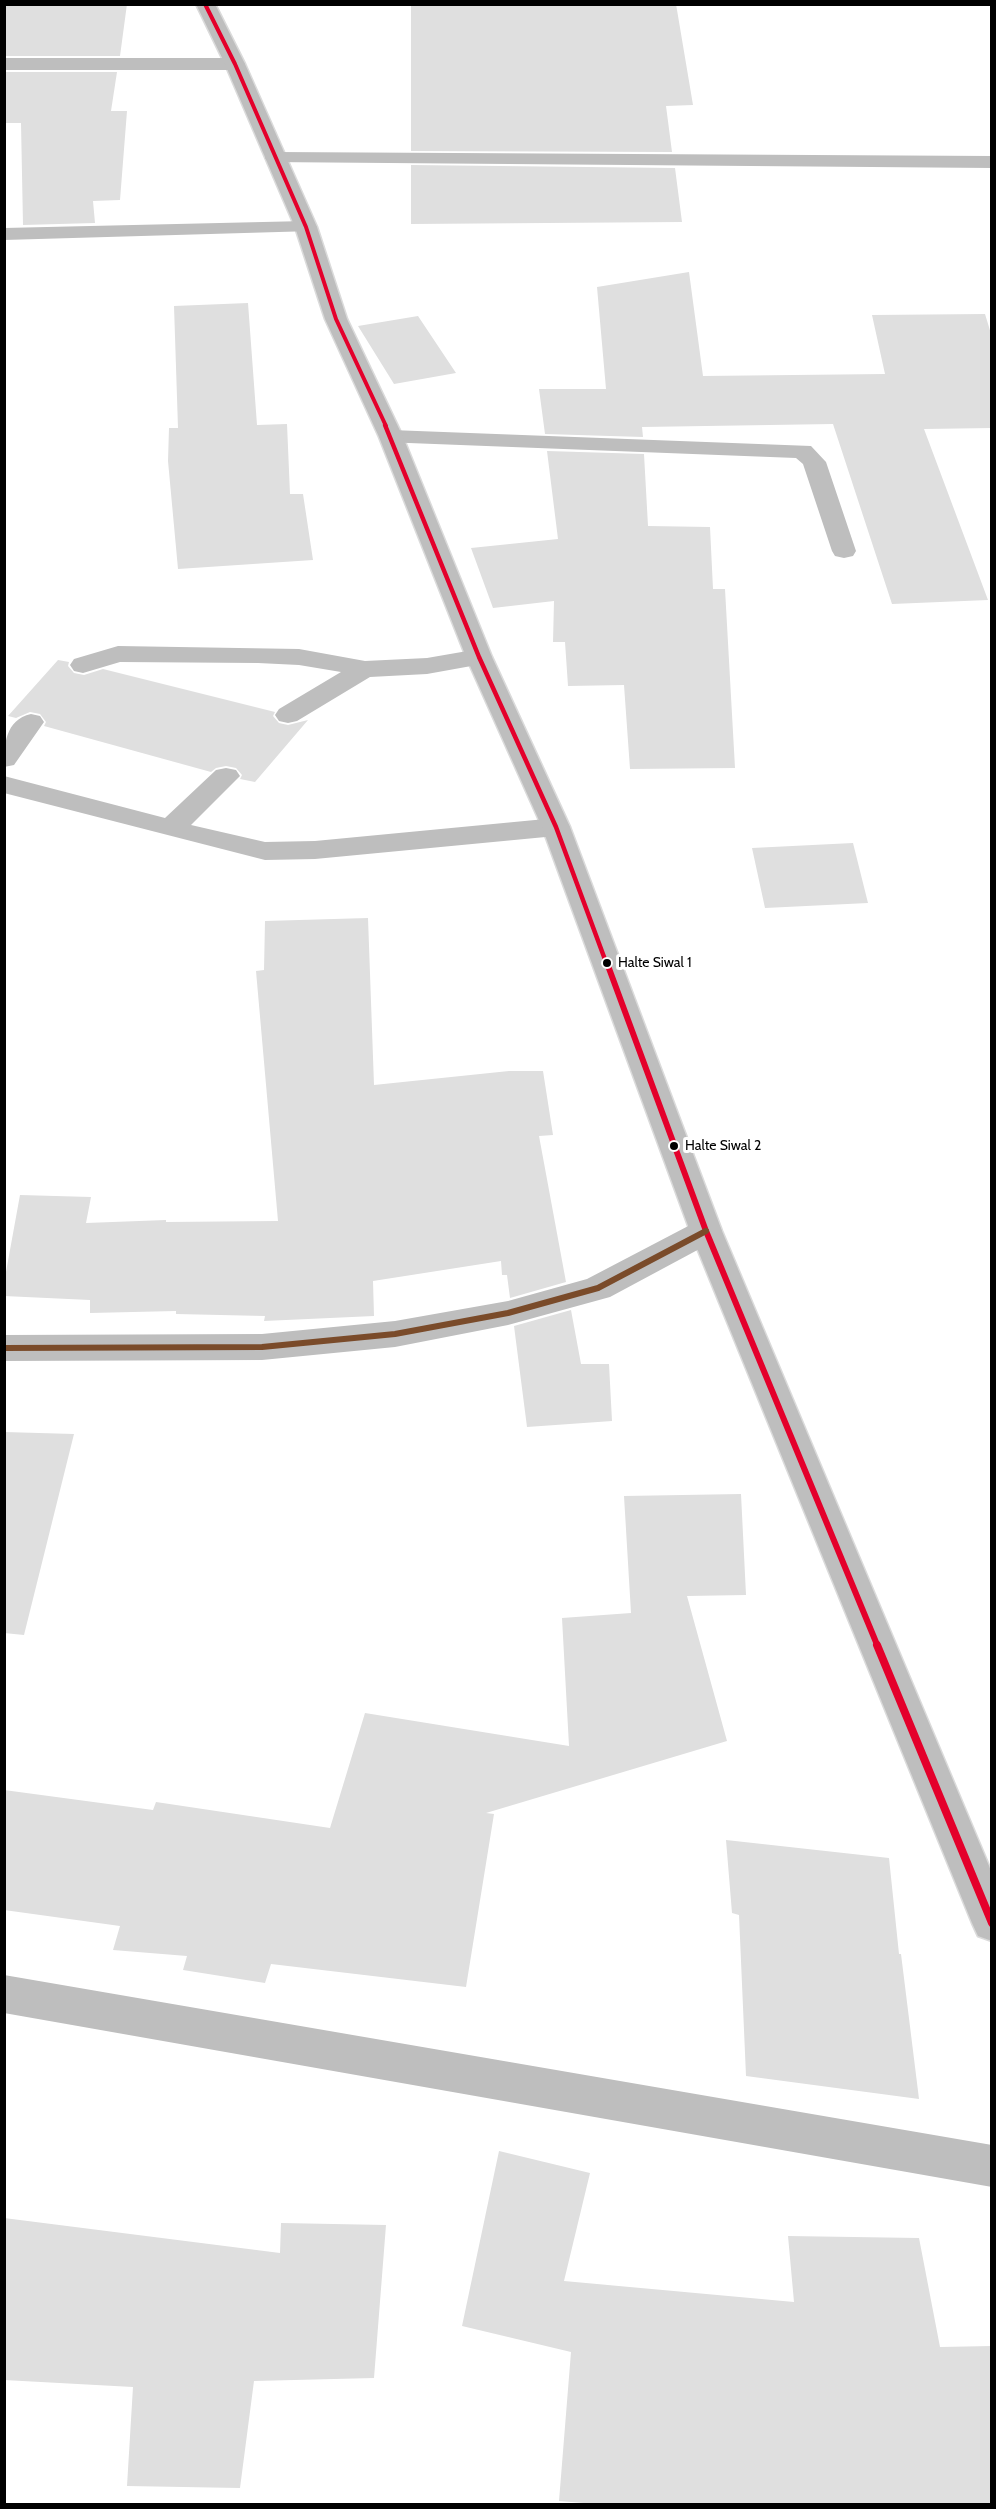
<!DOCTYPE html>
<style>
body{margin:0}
#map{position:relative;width:996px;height:2509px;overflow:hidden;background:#fff;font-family:Cabin,sans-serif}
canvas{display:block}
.frame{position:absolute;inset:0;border:6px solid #000;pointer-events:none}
</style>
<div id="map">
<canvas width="996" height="2509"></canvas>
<div class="frame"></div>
</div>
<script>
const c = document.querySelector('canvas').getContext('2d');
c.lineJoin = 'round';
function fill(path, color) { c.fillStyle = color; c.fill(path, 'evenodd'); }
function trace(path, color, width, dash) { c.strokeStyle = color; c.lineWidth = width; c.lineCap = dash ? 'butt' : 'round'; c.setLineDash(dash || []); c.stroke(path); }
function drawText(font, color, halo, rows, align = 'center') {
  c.font = font + ' Cabin,sans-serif'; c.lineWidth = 6; c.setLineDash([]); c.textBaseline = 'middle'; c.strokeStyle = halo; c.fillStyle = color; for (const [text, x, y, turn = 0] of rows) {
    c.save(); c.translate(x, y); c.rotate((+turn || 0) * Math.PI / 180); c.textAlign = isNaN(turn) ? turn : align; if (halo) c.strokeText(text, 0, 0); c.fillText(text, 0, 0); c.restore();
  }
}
const building = new Path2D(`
 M4,4h123l-7,52h-116z
 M411,4h265l17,101 -27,1 6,46 -261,-1z
 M4,72h113l-6,39h16l-7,89 -27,1 2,22 -72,2 -2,-102h-17z
 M411,165l264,3 7,54 -271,2z
 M689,272l14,104 182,-2 -13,-59 113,-1 7,23v91l-68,1 64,171 -96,4 -59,-180 -191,3 1,10 -98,-3 -6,-45h67l-9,-102z
 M248,303l9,122 30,-1 3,70h13l10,66 -135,9 -10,-108 1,-33h9l-4,-122z
 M418,316l38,57 -62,11 -36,-58z
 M547,451l97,3 4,72 62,1 3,62h12l10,179 -105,1 -6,-84 -56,1 -3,-44h-12l1,-41 -61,7 -22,-60 87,-9z
 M58,660l11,2 -1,4 6,7 10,2 19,-6 172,43 -2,4 6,7 9,2 20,-5 -53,62 -15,-3 2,-4 -6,-7 -10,-2 -10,2 -5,4 -167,-46 2,-4 -6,-8 -10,-2 -14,6 -8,-2z
 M853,843l15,60 -103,5 -13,-60z
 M368,918l6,167 135,-14h34l10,64 -14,1 27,146 -56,16 -3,-23h-5l-1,-14 -128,20 1,35 -110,5 1,-5 -89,-2v-3l-86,2v-13l-86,-4v-13l16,-88 71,2 -5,26 80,-3v2l112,-1 -22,-250 8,-1 1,-49z
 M571,1310l10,54h28l3,57 -85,6 -13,-101z
 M4,1432l70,2 -50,201 -20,-2z
 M741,1494l5,101 -59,1 40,145 -241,72 8,1 -28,173 -195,-23 -6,19 -82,-13 4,-14 -74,-6 7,-24 -116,-16v-120l149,20 3,-8 174,26 35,-115 204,33 -7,-128 69,-5 -7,-117z
 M726,1840l163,18 10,96h2l18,145 -173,-23 -7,-161 -7,-2z
 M499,2151l91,22 -26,108 230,21 -6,-66 131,2 21,109 52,-1v159h-384l-49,-4 12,-149 -109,-26z
 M4,2218l276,35 1,-30 105,2 -12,153 -120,3 -14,107 -113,-2 6,-99 -129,-7z`);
const service = new Path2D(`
 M306,221l7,2 4,4 -4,4 -309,9v-12z
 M391,430l420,16 15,16 30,89 -3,5 -9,2 -9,-2 -3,-5 -29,-87 -7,-6 -413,-16 -4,-5 4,-5z
 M118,646l181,3 66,12 62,-3 52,-9 9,2 4,6 -4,6 -61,11 -57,3 -73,44 -9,2 -9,-2 -4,-6 4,-6 62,-37 -42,-7 -41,-2 -138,-1 -37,11 -9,-2 -4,-6 4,-6z
 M31,714l9,2 4,6 -30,43 -10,2c0,-22 1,-47 27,-53z
 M226,768l10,2 4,6 -49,49 74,17 50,-1 241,-23 10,3 4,6 -4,6 -10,3 -241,23 -50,1 -261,-67v-17l161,42 51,-48z`);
const minor = new Path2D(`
 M4,58h231l7,2 3,4 -3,4 -7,2h-231z
 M275,152l717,4v12l-724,-6 -3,-4 3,-4z
 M706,1219l12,4 4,8 -4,8 -108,58 -102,28 -113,22 -133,13 -258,1v-26l258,-1 133,-13 113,-20 79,-22 107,-56z
 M4,1975l988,170v42l-988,-174z`);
const primary = new Path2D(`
 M196,4h19l30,60 72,163 30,92 56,118 89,220 78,170 152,404 270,642v68l-14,-5 -6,-13 -282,-692 -148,-404 -76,-170 -87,-220 -54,-118 -30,-92 -70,-163z`);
const bus1Far3 = new Path2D(`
 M205,4l30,60 71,163 30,92 50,107`);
const bus1Far2 = new Path2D(`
 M385,425l94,232 77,170 51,138`);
const bus1Far1 = new Path2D(`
 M607,963l99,268 172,416`);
const bus1 = new Path2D(`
 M877,1645l115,278`);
const bus2 = new Path2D(`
 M4,1348l258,-1 133,-13 113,-21 90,-25 108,-57`);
const markers = [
 [607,963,5,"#000"],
 [674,1146,5,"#000"]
];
const busNames = [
 ["Halte Siwal 1",618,963],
 ["Halte Siwal 2",685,1146]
];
fill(building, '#dfdfdf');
trace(primary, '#dbdbdb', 3);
fill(service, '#bebebe');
fill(minor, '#bebebe');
fill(primary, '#bebebe');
trace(bus1Far3, '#e4002b', 4);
trace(bus1Far2, '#e4002b', 4.5);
trace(bus1Far1, '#e4002b', 6);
trace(bus1, '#e4002b', 8);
trace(bus2, '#7a4b2a', 6);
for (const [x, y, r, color] of markers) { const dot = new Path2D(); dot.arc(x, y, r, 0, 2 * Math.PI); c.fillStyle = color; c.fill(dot); trace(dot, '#fff', 2); }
drawText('14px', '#000', '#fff', busNames, 'left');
</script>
